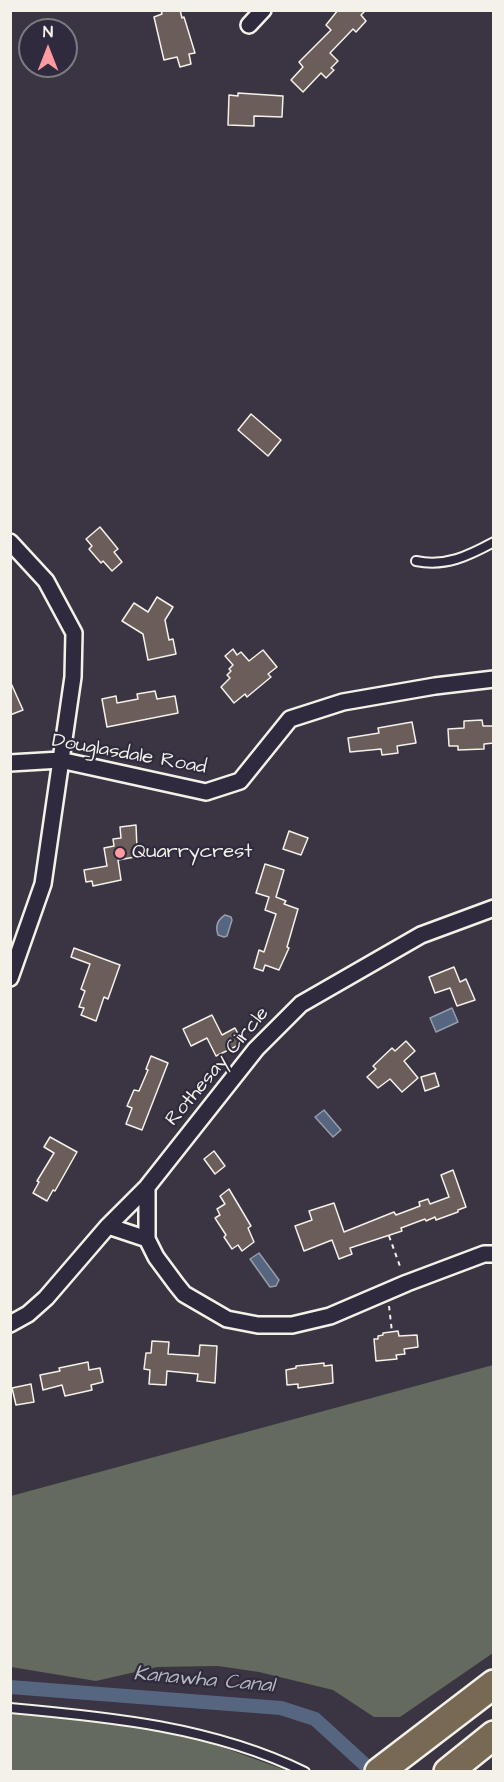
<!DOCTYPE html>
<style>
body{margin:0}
#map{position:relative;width:504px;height:1782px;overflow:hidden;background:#3b3443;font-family:"Architects Daughter",sans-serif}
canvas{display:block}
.frame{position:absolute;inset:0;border:12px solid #f4f1e8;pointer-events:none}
.north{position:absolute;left:18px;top:18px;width:60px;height:60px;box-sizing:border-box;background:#2f2a3d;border:2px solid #7e7a81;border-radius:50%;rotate:0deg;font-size:16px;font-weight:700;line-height:24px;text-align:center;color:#f4f1e8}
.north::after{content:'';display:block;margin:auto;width:21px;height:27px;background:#ff9aa2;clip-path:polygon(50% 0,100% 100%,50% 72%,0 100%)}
</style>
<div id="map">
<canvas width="504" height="1782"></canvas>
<div class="frame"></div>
<div class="north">N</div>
</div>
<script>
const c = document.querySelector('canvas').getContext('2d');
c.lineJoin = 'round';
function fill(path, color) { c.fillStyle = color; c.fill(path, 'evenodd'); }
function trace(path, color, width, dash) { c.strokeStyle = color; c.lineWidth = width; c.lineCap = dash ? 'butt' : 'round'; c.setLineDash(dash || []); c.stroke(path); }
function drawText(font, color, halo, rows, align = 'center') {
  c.font = font + ' "Architects Daughter",sans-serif'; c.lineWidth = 4.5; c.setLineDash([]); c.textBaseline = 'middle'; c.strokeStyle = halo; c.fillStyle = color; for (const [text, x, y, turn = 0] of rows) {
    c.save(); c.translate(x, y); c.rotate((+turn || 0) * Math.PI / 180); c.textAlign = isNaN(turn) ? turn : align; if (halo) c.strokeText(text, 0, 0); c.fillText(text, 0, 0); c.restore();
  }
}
const green = new Path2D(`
 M493,1365v288l-93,64h-26l-41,-27 -74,-18 -41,-6 -61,1 -61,14 -85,-14v-171z
 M10,1713l113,11 74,14 91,33h-277z`);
const water = new Path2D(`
 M225,915l6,2 1,3 -5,16 -3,1 -6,-2c-3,-9 -1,-15 7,-20z
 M452,1008l6,14 -22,10 -6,-14z
 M324,1110l17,20 -8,7 -18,-20z
 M259,1253l20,27 -3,6 -6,1 -20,-28z`);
const canal = new Path2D(`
 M10,1687l271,21 34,11 58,53`);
const building = new Path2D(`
 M161,10h19l2,8 2,-1 11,36 -6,1 2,10 -11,3 -3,-10 -13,3 -10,-43 8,-3z
 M338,10h28l-5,5 5,6 -10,11 -3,-3 -23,24 8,8 -7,7 3,2 -8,8 -5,-5 -18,19 -12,-12 12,-13 -4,-5 32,-32 -5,-5z
 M238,93l45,3 -1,21 -28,-1v10l-26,-1 1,-30 9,1z
 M251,414l30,26 -13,16 -30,-26z
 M100,527l18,22 -4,3 8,10 -10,9 -9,-10 -2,2 -12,-14 3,-3 -6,-7z
 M157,597l16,10 -8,13 4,20 4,-1 3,15 -28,6 -5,-26 -21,-13 12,-18 14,9z
 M233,649l4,6 4,-3 8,9 14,-11 14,17 -9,7 3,3 -24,20 -2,-3 -11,9 -13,-16 9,-9 -3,-3 4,-4 -2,-2 4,-4 -8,-9z
 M10,681l13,29 -13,5z
 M155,691l2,8 18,-3 3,17 -71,14 -5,-28 14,-3 1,7 21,-4 -1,-5z
 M482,720l1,6h11v17l-10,1v5l-26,1v-4h-9l-1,-17 16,-1v-7z
 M412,722l4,21 -19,3 1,7 -16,2 -1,-6 -31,3 -2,-14 31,-5 -1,-5z
 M136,825l1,24h-4l2,8 -17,3 3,20 -28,6 -1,-5 -6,1 -2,-12 23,-4 -3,-18 10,-2 -1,-7 8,-1 -1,-11z
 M289,831l19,7 -7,17 -18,-6z
 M265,864l19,6 -8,27 10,4 -2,3 14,5 -11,38 2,1 -10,22 -14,-5 -2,6 -9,-3 5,-18 5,2 12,-38 -11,-4 4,-13 -13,-4z
 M74,948l46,17 -12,34 -4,-2 -8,24 -15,-6 3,-7 -5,-1 6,-16 -4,-2 9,-25 -19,-7z
 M454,967l6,15 6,-3 9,21 -18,6 -7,-18 -15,5 -6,-16z
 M212,1015l10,20 13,-7 8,15 -27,13 -9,-18 -16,8 -8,-17z
 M406,1041l9,10 -11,10 14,17 -16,14 -12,-13 -12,9 -11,-11 9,-8 -3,-3 19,-18 3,3z
 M151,1056l17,7 -26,67 -16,-6 6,-16 -5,-2 7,-16 5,1 9,-21 -2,-1z
 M435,1073l4,13 -14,5 -4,-14z
 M50,1137l27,15 -22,39 -2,-1 -6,11 -14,-8 6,-11 -2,-1 17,-28 -10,-6z
 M214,1151l11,15 -10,8 -11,-15z
 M453,1170l13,37 -8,3v2l-22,8 -1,-3 -9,4 -1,-2 -24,9 1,3 -52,17 2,6 -13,5 -7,-19 -28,11 -9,-25 17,-6 -3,-9 25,-8 10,29 50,-20 2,3 24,-9 -1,-4 9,-3 2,5 19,-7 -8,-22z
 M229,1189l22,37 -3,2 6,14 -12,9 -4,-6 -6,4 -8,-12 2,-2 -11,-17 5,-3 -3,-6 8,-5 -5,-8z
 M398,1331l1,5 18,-1 1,12 -14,2 1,5 -9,1 1,4 -21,2 -2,-22h4v-3l5,-1v-2z
 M152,1341l17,1 -1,12 31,2 1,-11 17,1 -2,37 -18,-2 1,-7 -31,-3 -1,14 -17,-1 1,-14 -6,-1 2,-16h5z
 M88,1362l1,8 11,-2 3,14 -12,3 1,5 -27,6 -3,-11 -19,5 -3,-15 20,-4 -1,-3z
 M324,1363v3l8,-1 1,18 -35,5v-4l-11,1 -1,-15 10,-2v-2z
 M31,1384l3,18 -18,3 -4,-17z`);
const path = new Path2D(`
 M389,1236l12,33
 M389,1306l3,26`);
const lane = new Path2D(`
 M416,561c30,6 52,-5 78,-19
 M10,1708c101,9 203,19 295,64`);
const street = new Path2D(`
 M249,25l14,-15
 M10,542l36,39 28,52 -1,44 -30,207 -33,94
 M10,763l50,-3 146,32 34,-11 50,-62 53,-17 92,-16 59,-7
 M147,1187v52l9,18 20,27 8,10 43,25 31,6h34l38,-9 77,-33 77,-29h10
 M108,1226l39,13
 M10,1324l18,-10 18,-16 62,-72 39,-39 109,-138 45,-45 120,-69 73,-27`);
const highway = new Path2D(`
 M379,1772l115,-88
 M448,1772l46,-37`);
const markers = [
 [120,853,6,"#ff9aa2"]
];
const streetNames = [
 ["Douglasdale Road",129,755,10],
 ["Rothesay Circle",218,1067,-50]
];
const poiNames = [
 ["Quarrycrest",132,853]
];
const waterNames = [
 ["Kanawha Canal",204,1681,5]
];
fill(green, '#646a5d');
fill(water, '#566680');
trace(water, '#959eaa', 1.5);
trace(canal, '#566680', 14);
fill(building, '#6b5d59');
trace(building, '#f4f1e8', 1.5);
trace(lane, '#f4f1e8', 12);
trace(street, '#f4f1e8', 20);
trace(highway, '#f4f1e8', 32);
trace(path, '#f4f1e8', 2, [4.5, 4.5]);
trace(lane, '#2f2a3d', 8);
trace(street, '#2f2a3d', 15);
trace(highway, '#786954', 27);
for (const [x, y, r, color] of markers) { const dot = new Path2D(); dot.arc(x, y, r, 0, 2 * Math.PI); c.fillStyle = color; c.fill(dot); trace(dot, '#2f2a3d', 2); }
drawText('20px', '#f4f1e8', '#2f2a3d', streetNames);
drawText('20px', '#f4f1e8', '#2f2a3d', poiNames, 'left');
drawText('italic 21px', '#b5b9be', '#2f2a3d', waterNames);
</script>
